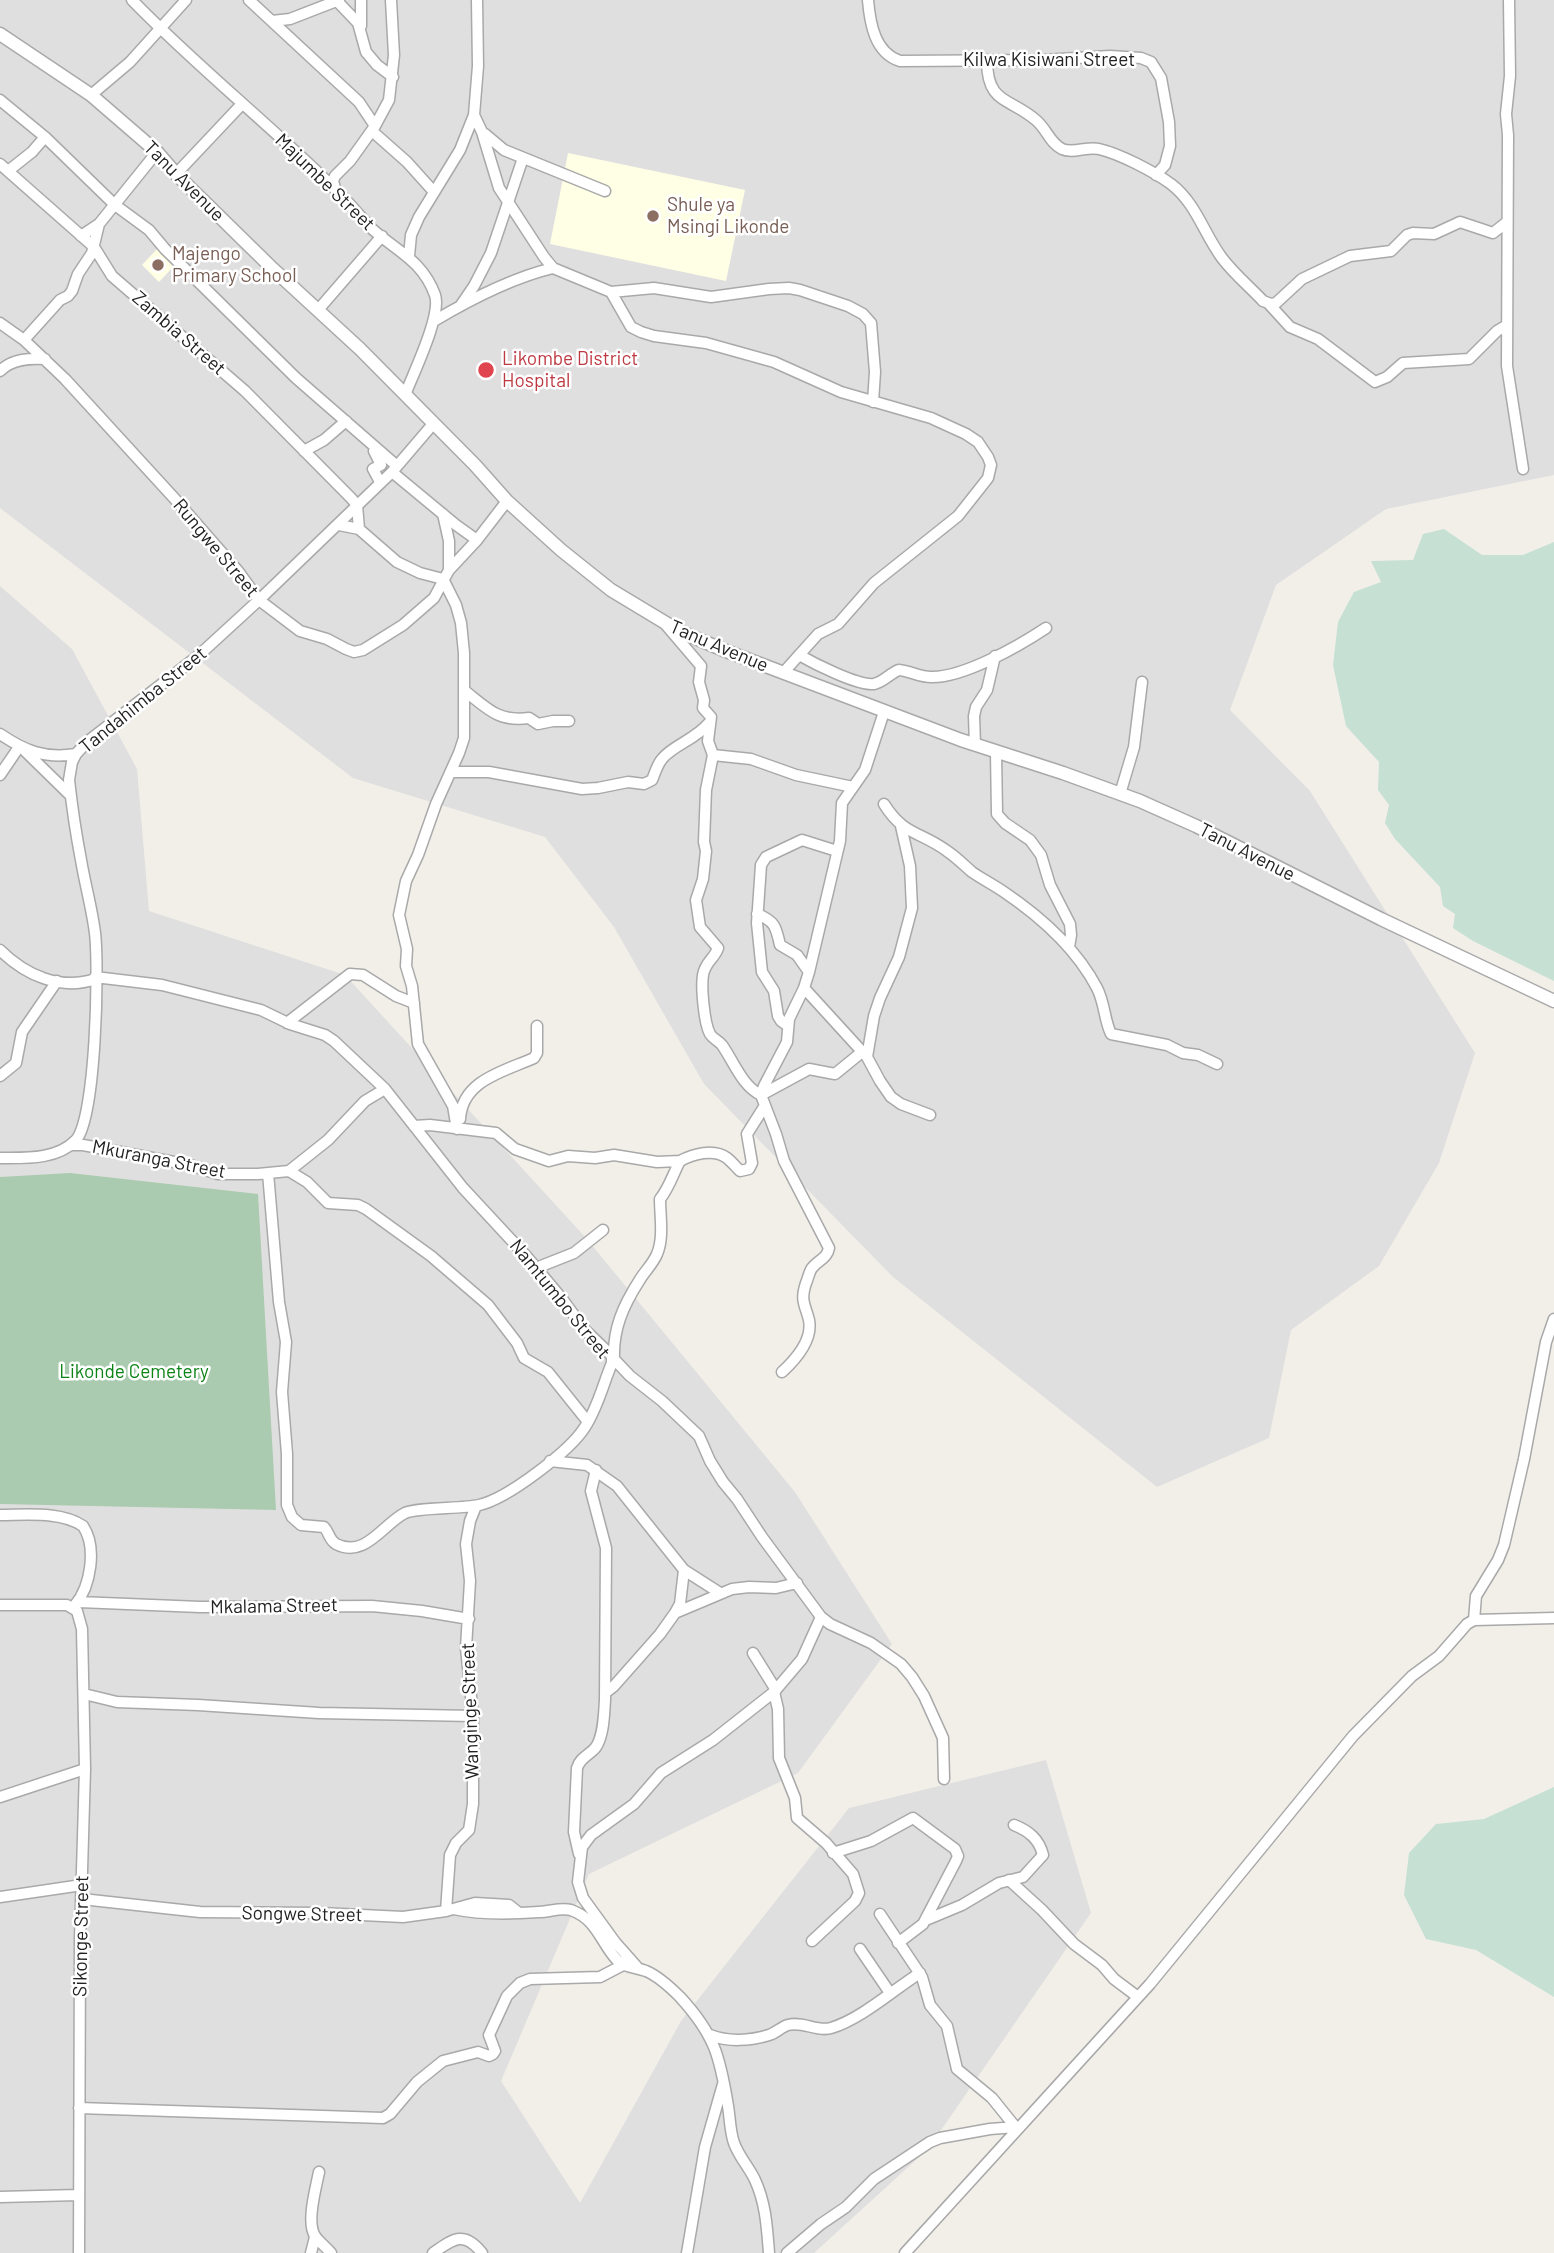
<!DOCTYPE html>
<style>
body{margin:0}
canvas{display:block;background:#f2efe9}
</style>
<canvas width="1554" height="2253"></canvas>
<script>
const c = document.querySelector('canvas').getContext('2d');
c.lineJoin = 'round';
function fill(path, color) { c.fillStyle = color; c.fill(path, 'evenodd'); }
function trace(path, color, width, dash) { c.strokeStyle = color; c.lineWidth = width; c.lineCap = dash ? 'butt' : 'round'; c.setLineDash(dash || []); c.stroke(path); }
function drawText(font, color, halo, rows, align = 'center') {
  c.font = font + ' Barlow,sans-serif'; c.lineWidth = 5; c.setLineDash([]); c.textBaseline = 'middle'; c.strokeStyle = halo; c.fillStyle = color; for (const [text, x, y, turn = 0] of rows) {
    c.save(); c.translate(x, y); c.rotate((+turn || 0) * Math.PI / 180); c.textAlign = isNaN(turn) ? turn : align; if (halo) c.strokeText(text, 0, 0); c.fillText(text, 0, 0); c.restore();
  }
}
const residential = new Path2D(`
 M0,0h1554v475l-168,34 -110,76 -46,125 80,81 165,262 -36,110 -60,103 -88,64 -22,108 -112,49 -264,-210 -189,-193 -90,-157 -69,-90 -192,-59 -353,-270z
 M0,586l72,63 65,120 12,142 196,64 241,263 209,254 97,152 -94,129 -209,101 -88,207 79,122 101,-182 168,-213 197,-48 45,153 -163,236 -114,104h-814z`);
const education = new Path2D(`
 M568,153l177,37 -19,91 -176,-37z
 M157,249l17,17 -15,16 -17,-17z`);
const wetland = new Path2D(`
 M1444,529l38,26h41l31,-13v439l-81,-40 -20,-13 2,-14 -12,-8 -3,-19 -45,-48 -10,-16 4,-18 -11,-15 1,-28 -33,-36 -13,-61 5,-43 16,-30 27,-10 -10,-21 42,-1 10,-26z
 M1554,1787v210l-78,-47 -50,-11 -22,-44 5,-42 27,-29 48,-5z`);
const cemetery = new Path2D(`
 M70,1173l188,21 18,316 -276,-6v-327z`);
const minor = new Path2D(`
 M132,0c64,66 136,123 202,188 13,12 24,26 36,39 24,23 52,32 65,68 7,20 -22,79 -30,100
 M249,0l110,102 16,24
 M868,0c2,24 7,53 32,61l143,-1 67,-4 31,2 10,4 10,16 8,44 1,24 -5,19 -9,10
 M1509,0l1,76 -4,38 2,21 -1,231 16,103
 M337,1l21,22 8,29 11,13 16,12
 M272,21l18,-2 49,-19
 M361,26v-26
 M987,60c0,45 23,37 50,61 10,9 13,22 25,28 11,5 25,-3 37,0 21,5 54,22 72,35 25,19 33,50 51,74 12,16 28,29 41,43l8,3 5,-1 26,-24 48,-23 41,-5 16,-16 6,-2 21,1 26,-12 33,11 14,-11
 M91,95l39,-33 56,-62
 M0,100l45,37 70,68 34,25 16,19 131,129 101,88
 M474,115l8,17 17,56 45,69 9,11 58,24 20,35 10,5 13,4 52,7 68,19 67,30 90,26 35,16 12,8 10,15 3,8 -3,13 -30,38 -84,67 -36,41 -20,10 -35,39
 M372,131l35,31 27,30
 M485,134l19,16 101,41
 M0,164l94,83 18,29 133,115 106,107 6,7 2,24
 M8,171l24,-19 13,-15
 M176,174l66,-70
 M335,188l-2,-7 2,-5 15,-15 25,-35 14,-26 5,-45 -3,-55
 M81,236l18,-12 58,-72
 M409,256l2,-21 8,-18 41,-67 14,-35 4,-49 -1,-66
 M611,292l43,-4 57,9 58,-8 20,-1 11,2 48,16 15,8 8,9 4,49 -2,30
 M1269,304l21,23 28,12 57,43 12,-5 16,-14 66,-4 28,-28 10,-6
 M461,305l13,-19 17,-33 32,-95
 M318,310l64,-74
 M434,321c37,-22 77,-43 119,-53
 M0,323l24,17 41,39 109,119 64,73 21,29 41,31 27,8 19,10 8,3 9,-2 40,-25 31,-27 15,-28 28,-30 30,-39
 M24,340l36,-40 8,-4 4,-5 6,-17 14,-21 7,-29
 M0,371c12,-12 29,-13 45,-12
 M304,451l20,-11 22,-19
 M374,451l7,14 -8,4 7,13
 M392,472l64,53 21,15
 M443,514l6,27v29
 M339,525l20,4 38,33 23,11 23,6 13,26 5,18 3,30v85l-5,15 -23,51 -18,51 -12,26 -7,34 8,34 -1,17 6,20 6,58 35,62 4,23
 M666,625l35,41 -2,16 5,18 -1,8 8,9 -3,24 5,14 -7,35 -2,52 2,9 -3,28 -7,21 4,27 18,21c-3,10 -13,14 -15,27 -2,12 1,48 7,59 3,5 8,6 12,11 12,17 20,41 39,50l48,-26 26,5 27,-22
 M799,655c14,8 59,31 75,29 10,-2 16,-11 25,-14 11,1 21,7 32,7 32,1 88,-31 115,-49
 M465,691c23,18 33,31 64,27l9,6 15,-3h16
 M0,734c25,17 45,25 76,20
 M975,745l-1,-29 2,-9 11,-17 8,-34
 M25,751l45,44
 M996,752l1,62 8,9 25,17 11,15 9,30 20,39 1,11 -2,12
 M713,755l38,4 45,16 57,12
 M451,772h38l93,17 16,-1 30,-6 16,2 8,-4c3,-7 5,-15 10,-21 11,-14 33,-19 47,-36
 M0,775l19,-28
 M1120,794l14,-47 8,-65
 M884,804c20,32 36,27 63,47 9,6 17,14 25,21 10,7 22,13 32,20 37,25 72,56 93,96 8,16 7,31 14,46l56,11 16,8 15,2 19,9
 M757,914c18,7 19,13 23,31l17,10 12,17
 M0,950c25,25 61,41 95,29
 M95,977l67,8 99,25 29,14 35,11 9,6 51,48 78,99 64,69 36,43 21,29 28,27v7c-9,21 -14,44 -27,64 -15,24 -78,72 -106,78 -17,4 -61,2 -74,8 -22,11 -40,46 -69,31 -7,-4 -7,-12 -12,-17l-23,-2 -9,-8 -5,-12v-51l-5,-62 4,-50 -7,-40 -11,-129
 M804,988l63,69 13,24 11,16 10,7 29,11
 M287,1023l63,-49 13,1 33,21 18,7
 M788,1026l-7,-5 -3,-5 -4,-25 -12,-19 -5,-49 4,-58 5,-8 36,-17 35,11
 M867,1057l7,-41 6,-18 19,-41 13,-49 -2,-42 -9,-40
 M0,1076l16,-13 6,-31 35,-51
 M460,1119c2,-39 45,-48 74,-61l3,-5v-27
 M414,1126l16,-1 66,8 19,16 34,12 19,-5 27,2 19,-3 43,7 23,-1
 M70,1145h13l107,20 28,9h40l31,-3 39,-31 37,-39 20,-12
 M0,1158c25,0 57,2 76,-18 20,-23 23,-172 19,-207 -3,-24 -10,-49 -14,-73 -5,-26 -9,-53 -12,-80l3,-18 4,-8 11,-12 111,-86 61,-56 133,-128 41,-48
 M289,1171l18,11 21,21 30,2 8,4 65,47 57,49 29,38 7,15 24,14 40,50
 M536,1268l38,-15 29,-23
 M612,1357l18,19 32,25 37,35 11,25 13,21 14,17 25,38 59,80 9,7 41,19 30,21 11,13 12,19 19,42 1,41
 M614,1358c-1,-29 9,-52 25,-77 5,-9 14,-17 18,-27 7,-16 3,-38 3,-55 9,-11 13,-25 20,-38 13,-7 34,-13 47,-3 5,4 9,9 13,13l9,-2 3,-6 -5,-29 17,-27
 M782,1372c13,-12 31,-32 27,-52 -4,-16 -9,-19 -3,-37 2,-4 3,-11 6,-15 6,-8 15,-9 17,-20l-45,-87 -8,-27 -15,-39 3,-9 23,-44 2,-23 15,-31 5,-16 31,-131 2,-38 23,-33 19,-58
 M550,1461l37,4 30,21 67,84 36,23
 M0,1515c26,0 61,-4 83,11 14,21 8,60 -8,79
 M79,1602l121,5 172,-1 50,5 47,8
 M0,1605h67l10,6 5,18 3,140 -5,169 -1,315
 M675,1613l57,-24 17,-2 27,1 21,-5
 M1474,1620l2,-24 22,-36 6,-15 20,-86 22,-117 8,-23
 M753,1653l23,37
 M774,1692l4,17 1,49 16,40 2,20 29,25 27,31 6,19 -4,8 -43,40
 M605,1693l9,-7 46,-52 15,-21 5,-9 4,-34
 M84,1694l33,8 81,3 121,8 154,3
 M0,1797l85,-28
 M833,1853l38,-12 42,-23 42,31 3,7 -2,5 -33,63 -25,19
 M579,1854l-5,-22 3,-64c3,-11 13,-13 19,-21 8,-12 8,-34 9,-47l1,-152 -15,-57 5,-21
 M1009,1880l33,30 32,34 28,21 12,14 24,18
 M0,1897l82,-12
 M82,1899l118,13 121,1 82,4 43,-6 29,-8 34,2 10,8
 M454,1909c27,6 58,5 85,3 11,0 21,-5 32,-2 27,10 29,32 46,50 9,8 18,7 29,11 12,5 25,17 34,26 35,38 40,60 48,109 2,12 2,26 6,37 5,14 15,24 21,37 11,24 12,48 14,73
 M446,1911l4,-56 6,-12 13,-13 4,-26v-88l-7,-68 4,-67 -4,-37 4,-23 6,-15
 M880,1914l42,63 8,28 17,21 10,43 35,29 25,31
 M926,1920l36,-15 37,-22 24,-6 20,-22c-4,-16 -14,-24 -29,-30
 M860,1949l30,44
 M638,1968l-23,-26 -32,-44 -5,-16 4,-35 9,-12 43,-31 27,-31 52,-33 61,-48 28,-33 19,-42
 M710,2035c18,7 40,6 59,0 7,-2 12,-8 19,-10 15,-4 29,7 43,3 30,-9 62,-38 89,-55
 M79,2108l304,10 7,-4 27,-32 26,-21 35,-9 11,4 4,-2 2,-3 -6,-16 18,-39 13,-13 10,-4 70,-2 23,-12
 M319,2172c-3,16 -13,50 -4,64 4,6 11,11 16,17
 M0,2197l78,-2
 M311,2253l4,-16
 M433,2253c20,-14 31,-23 49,0
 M687,2253l18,-106 18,-63
 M787,2253l34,-29 25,-17 28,-28 56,-37 10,-4 50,-9 26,-2
 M905,2253l245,-269 203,-248 59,-60 27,-20 28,-32 7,-4 80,-2`);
const tertiary = new Path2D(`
 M0,34l91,61 66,57 19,22 97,95 87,80 115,116 32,36 54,49 50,40 68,41 47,20 235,89 102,33 77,28 56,25 185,93 173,82`);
const markers = [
 [653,216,7,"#8d6e63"],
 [158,265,7,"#8d6e63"],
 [486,370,9,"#e0444e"]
];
const streetNames = [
 ["Kilwa Kisiwani Street",1049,60],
 ["Tanu Avenue",184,181,45],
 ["Majumbe Street",325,182,44],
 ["Zambia Street",179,333,41],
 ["Rungwe Street",216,548,50],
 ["Tanu Avenue",719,646,23],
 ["Tandahimba Street",143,700,-39],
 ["Tanu Avenue",1247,852,27],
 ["Mkuranga Street",159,1159,11],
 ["Namtumbo Street",560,1299,51],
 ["Mkalama Street",274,1606,-1],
 ["Wanginge Street",470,1711,-92],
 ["Songwe Street",302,1914,1],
 ["Sikonge Street",81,1936,-89]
];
const educationNames = [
 ["Shule ya",667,205],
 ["Msingi Likonde",667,227],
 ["Majengo",172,254],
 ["Primary School",172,276]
];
const healthNames = [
 ["Likombe District",502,359],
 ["Hospital",502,381]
];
const parkNames = [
 ["Likonde Cemetery",134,1372]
];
fill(residential, '#e0dfdf');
fill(education, '#ffffe5');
fill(wetland, '#c6e0d4');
fill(cemetery, '#aacbaf');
trace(minor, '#a9a9a9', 13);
trace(tertiary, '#a9a9a9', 15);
trace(minor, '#fff', 10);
trace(tertiary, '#fff', 12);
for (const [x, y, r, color] of markers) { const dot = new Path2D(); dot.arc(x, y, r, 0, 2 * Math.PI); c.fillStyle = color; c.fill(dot); trace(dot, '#fff', 2.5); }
drawText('19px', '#222', '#fff', streetNames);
drawText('19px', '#785e54', '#fff', educationNames, 'left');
drawText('19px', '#be3a42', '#fff', healthNames, 'left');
drawText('19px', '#0c8416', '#fff', parkNames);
</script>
